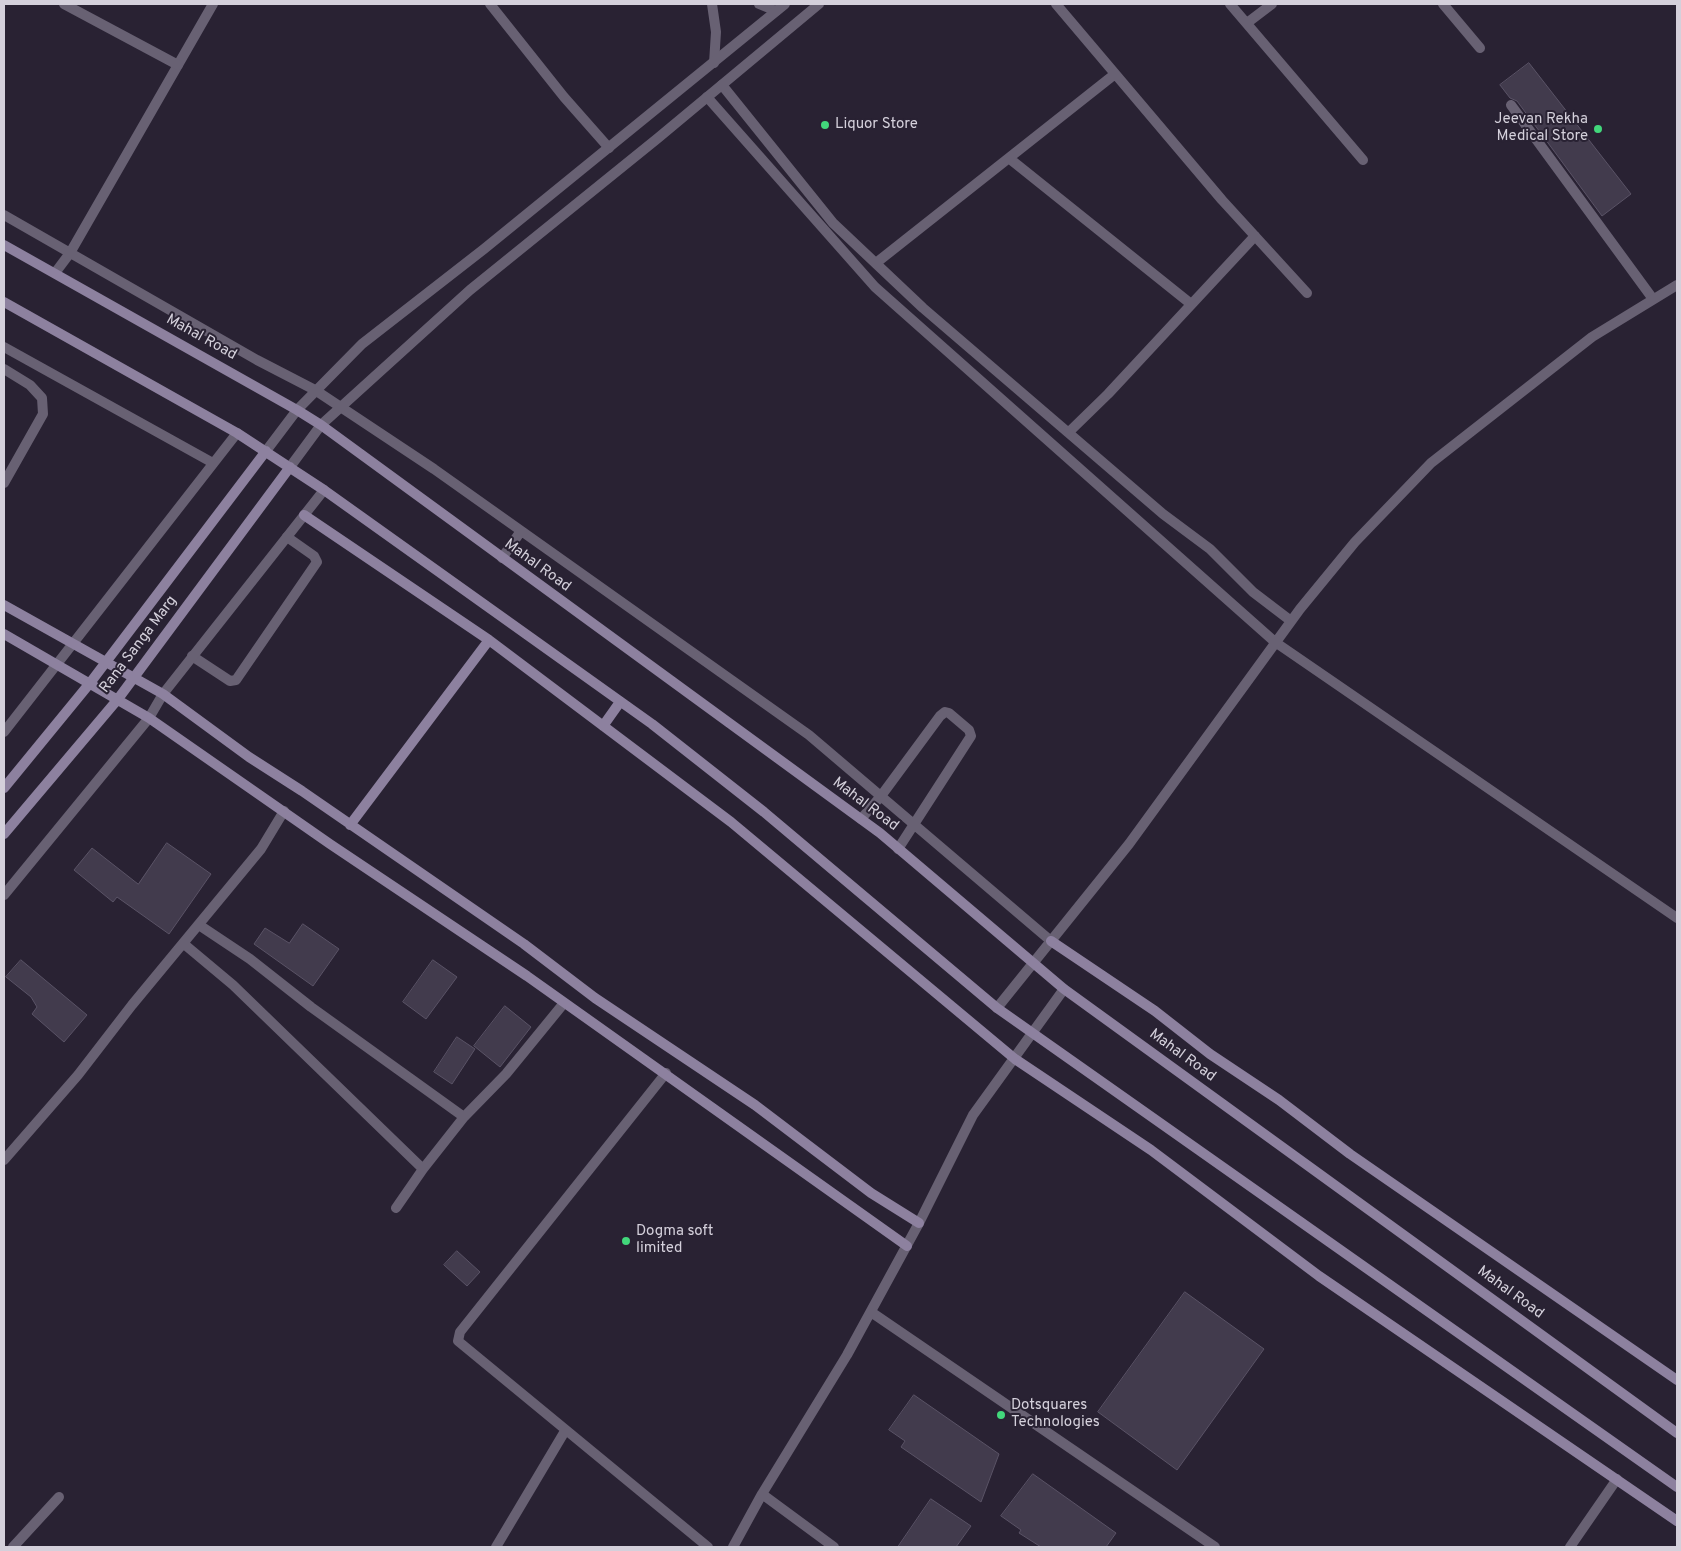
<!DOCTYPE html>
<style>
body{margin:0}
#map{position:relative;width:1681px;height:1551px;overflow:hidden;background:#292233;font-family:Overpass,sans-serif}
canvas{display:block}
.frame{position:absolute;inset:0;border:5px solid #d4d0db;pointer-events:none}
</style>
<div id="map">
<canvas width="1681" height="1551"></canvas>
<div class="frame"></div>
</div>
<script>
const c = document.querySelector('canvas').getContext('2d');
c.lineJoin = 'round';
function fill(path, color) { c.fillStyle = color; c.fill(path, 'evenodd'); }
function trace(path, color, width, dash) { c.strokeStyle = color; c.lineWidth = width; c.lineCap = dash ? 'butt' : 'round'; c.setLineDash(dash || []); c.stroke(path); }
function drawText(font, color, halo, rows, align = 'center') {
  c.font = font + ' Overpass,sans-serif'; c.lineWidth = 4; c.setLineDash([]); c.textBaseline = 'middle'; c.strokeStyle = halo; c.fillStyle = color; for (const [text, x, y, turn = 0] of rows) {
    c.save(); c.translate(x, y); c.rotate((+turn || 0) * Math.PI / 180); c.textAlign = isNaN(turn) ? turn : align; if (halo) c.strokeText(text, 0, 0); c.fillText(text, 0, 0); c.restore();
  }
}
const building = new Path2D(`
 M1529,63l102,131 -29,22 -85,-115 -7,-3 -10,-13z
 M167,843l44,31 -42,60 -52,-37 -4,5 -39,-32 18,-22 46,36z
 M303,924l36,25 -26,37 -59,-42 11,-16 24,15z
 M21,960l66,55 -23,27 -32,-28 5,-7 -6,-10 -25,-20z
 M433,960l24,17 -31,42 -23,-17z
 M505,1006l26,21 -31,40 -26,-21z
 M457,1037l18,12 -23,35 -18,-12z
 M457,1251l23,21 -13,14 -23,-21z
 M1185,1292l79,57 -87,121 -79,-58z
 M914,1395l85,59 -18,48 -80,-55 4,-6 -16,-11z
 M1033,1474l83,59 -10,14h-65l-22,-14 2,-3 -20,-14z
 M931,1499l40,27 -15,21h-58z`);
const service = new Path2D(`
 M712,4l4,28 -2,31
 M759,4l17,7
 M1511,105l142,194
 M4,215l253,145 58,30 119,79 375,266 242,206
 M55,273l15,-20 143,-249
 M502,558l19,-27
 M192,656l38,25 6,-1 81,-118 -3,-6 -27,-19
 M861,819l20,-23 59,-80 5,-4 4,1 20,17 2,6 -73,113`);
const minor = new Path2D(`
 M64,4l114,61
 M490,4l74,93 45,51
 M1056,4l166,196 85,93
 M1230,4l133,156
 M1443,4l37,44
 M1247,23l25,-19
 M722,85l111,138 90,85 240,206 47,35 43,43 38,29
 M707,97l168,190 400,355 402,276
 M1010,159l181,145
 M876,263l239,-189
 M4,347l209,116
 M4,369l26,16 12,13 1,16 -39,69
 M1069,432l39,-38 147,-158
 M4,732l233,-299
 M4,895l145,-177 14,-24 161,-204
 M199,925l51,34 61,48 153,110 42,-43 58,-71
 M184,944l49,41 190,184 41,-52
 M997,1008l132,-164 171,-235 55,-67 76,-79 161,-126 85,-52
 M666,1073l-206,259 -2,9 250,206
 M4,1160l74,-85 54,-70 129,-156 23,-38
 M396,1208l27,-39
 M871,1312l344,235
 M762,1494l72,53
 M13,1547l46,-50
 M496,1547l69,-116
 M733,1547l29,-53 85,-139 72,-132 54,-108 91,-126
 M1570,1547l47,-68`);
const tertiary = new Path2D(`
 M266,451l31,-41 65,-66 122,-95 301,-245
 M290,467l31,-42 149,-135 188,-152 161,-134`);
const secondary = new Path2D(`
 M4,245l293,165 24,15 559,408 184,156 613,444
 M4,302l233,131 87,57 328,234 112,88 233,196 680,479
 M304,515l185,125
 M4,605l159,89 86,63 53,34 222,153 71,54 160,107 116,88 48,30
 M4,634l145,84 181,126 197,132 380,270
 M603,726l17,-24
 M4,788l86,-105 176,-232
 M350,825l139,-185 242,182 284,237 136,91 168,126 358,245
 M4,834l114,-135 172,-232
 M1051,941l104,70 55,43 69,46 71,54 327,226`);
const markers = [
 [825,125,5,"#42d77b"],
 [1598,129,5,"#42d77b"],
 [626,1241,5,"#42d77b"],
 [1001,1415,5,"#42d77b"]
];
const poiNames = [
 ["Jeevan Rekha",1588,120,"right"],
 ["Medical Store",1588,137,"right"],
 ["Liquor Store",835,125],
 ["Dogma soft",636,1232],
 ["limited",636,1249],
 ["Dotsquares",1011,1406],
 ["Technologies",1011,1423]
];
const streetNames = [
 ["Mahal Road",201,338,29],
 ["Mahal Road",537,566,36],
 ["Rana Sanga Marg",139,645,-53],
 ["Mahal Road",865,805,37],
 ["Mahal Road",1182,1056,36],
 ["Mahal Road",1510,1293,36]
];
fill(building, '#423b4d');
trace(building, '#5a5366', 1);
trace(service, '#686173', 10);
trace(minor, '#686173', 10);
trace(tertiary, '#686173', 10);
trace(secondary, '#8d819f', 10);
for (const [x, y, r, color] of markers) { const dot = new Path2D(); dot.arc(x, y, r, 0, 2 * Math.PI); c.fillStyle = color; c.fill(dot); trace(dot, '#292233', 2); }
drawText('15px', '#d4d0db', '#292233', poiNames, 'left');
drawText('15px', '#d4d0db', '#292233', streetNames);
</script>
